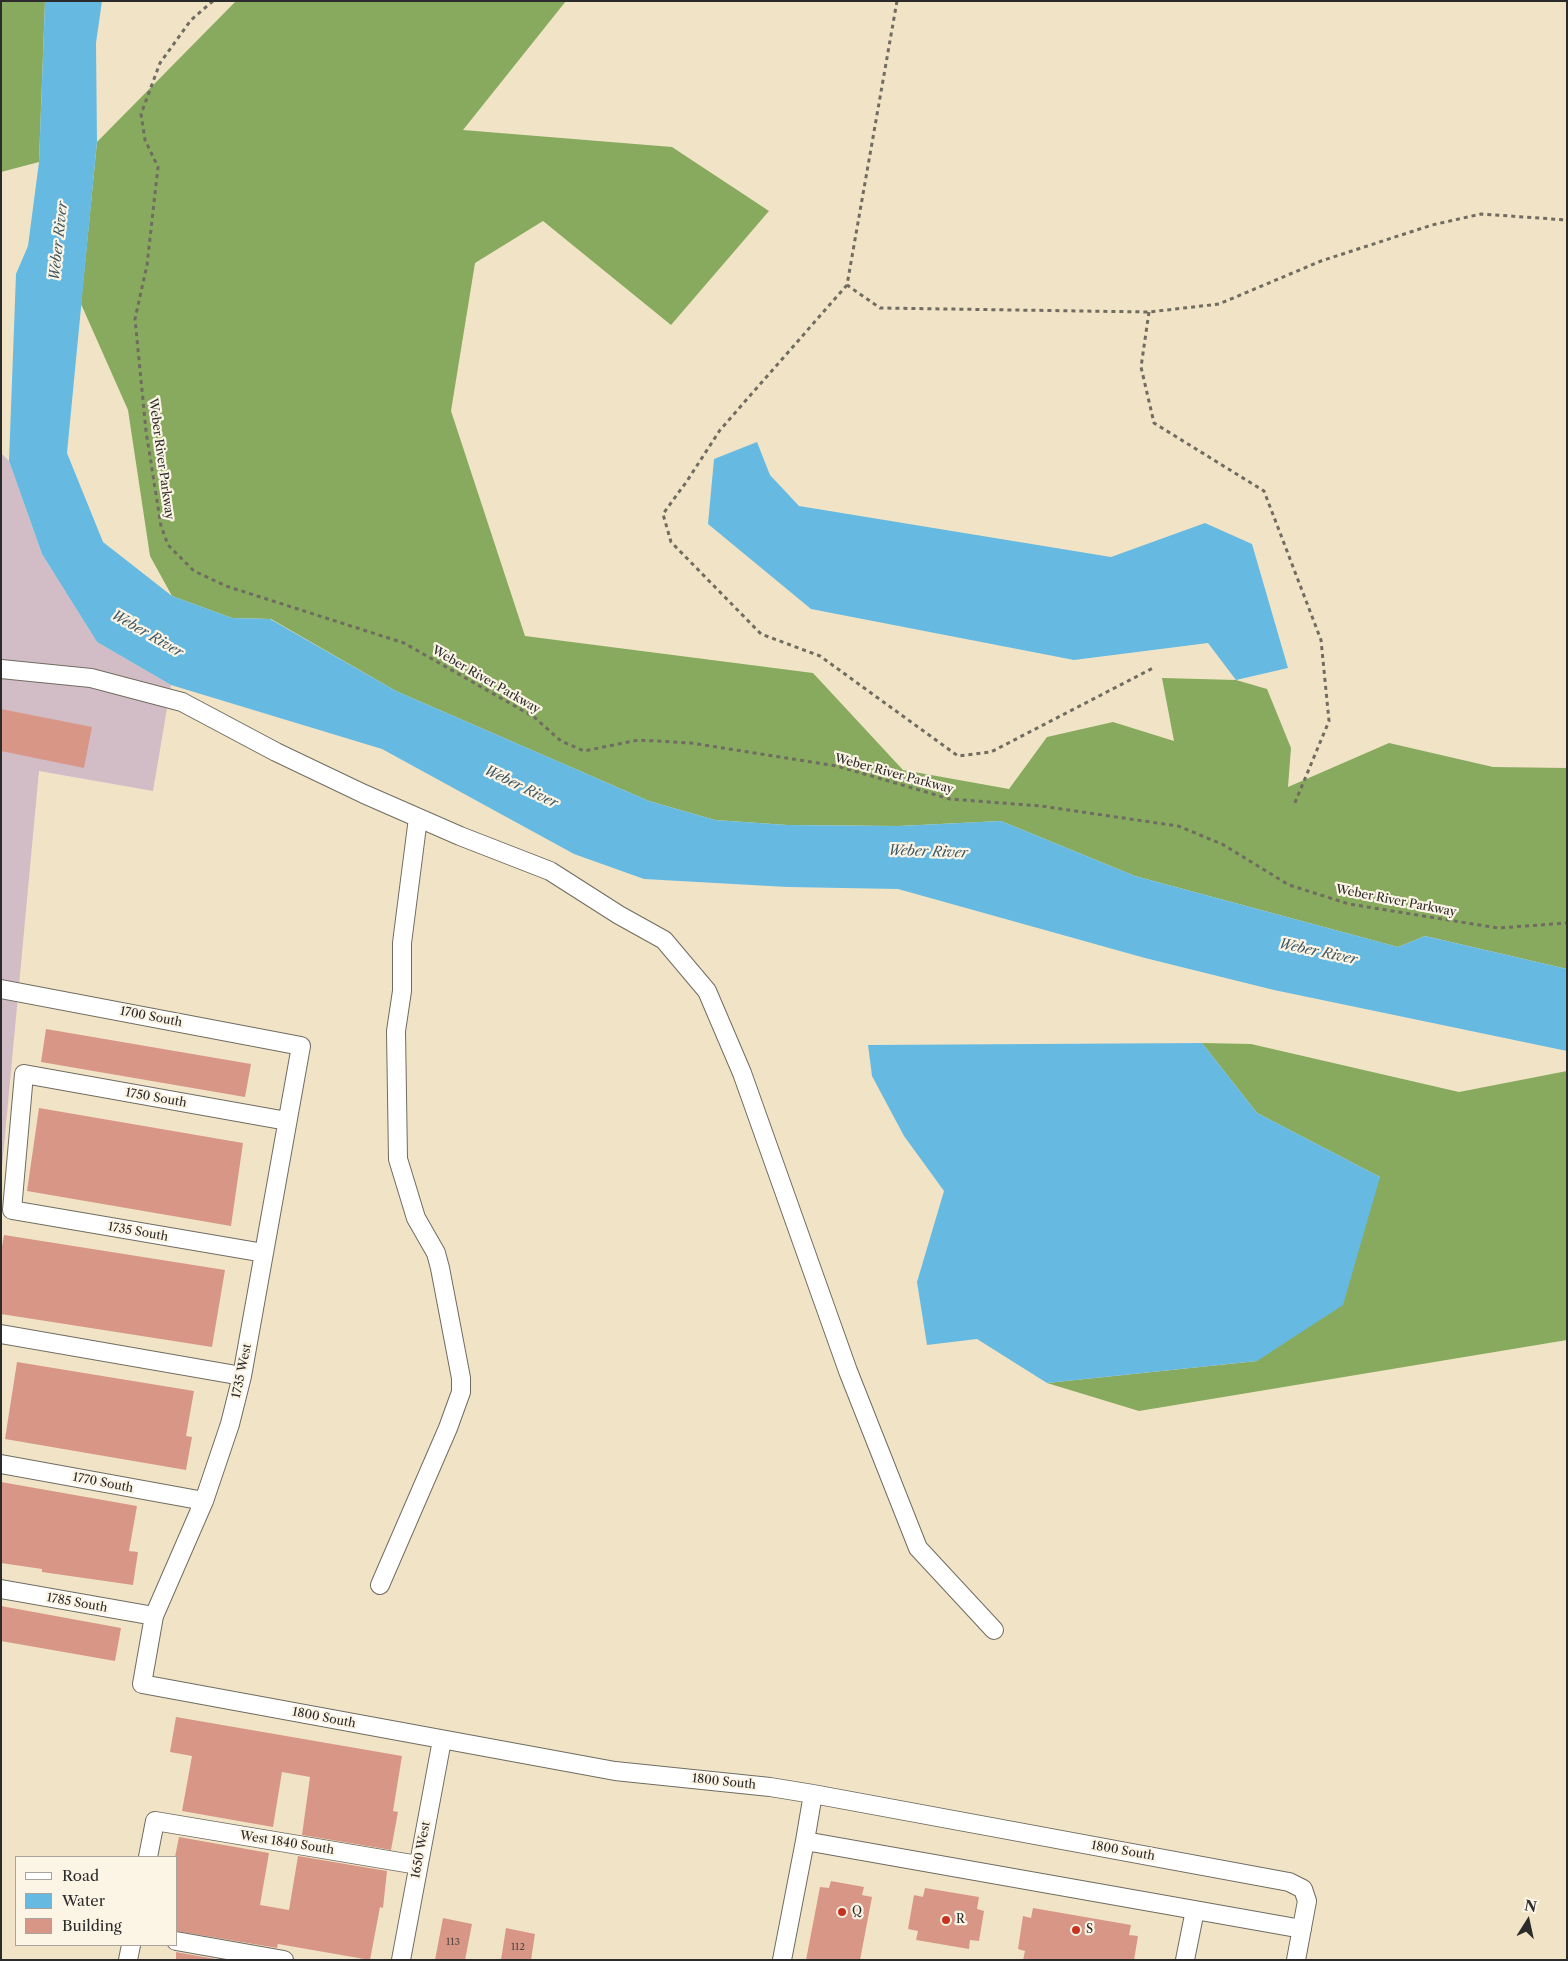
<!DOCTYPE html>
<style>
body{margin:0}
#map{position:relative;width:1568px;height:1961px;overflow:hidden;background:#f1e4c6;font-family:"Libre Caslon Text",serif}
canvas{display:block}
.frame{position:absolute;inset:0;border:2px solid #2b2b2b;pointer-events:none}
.legend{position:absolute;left:15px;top:1856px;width:162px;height:90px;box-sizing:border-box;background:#fcf5e5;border:1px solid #a8a49b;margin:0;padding:6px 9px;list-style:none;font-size:15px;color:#2b2b2b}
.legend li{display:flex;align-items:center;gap:10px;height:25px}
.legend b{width:25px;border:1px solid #a8a49b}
.north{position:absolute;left:1503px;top:1896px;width:50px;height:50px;-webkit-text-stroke:4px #fcf5e5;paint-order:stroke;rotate:10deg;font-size:14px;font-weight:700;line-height:20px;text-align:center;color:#2b2b2b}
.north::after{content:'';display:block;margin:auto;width:18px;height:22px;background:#2b2b2b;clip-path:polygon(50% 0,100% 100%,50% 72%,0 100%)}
</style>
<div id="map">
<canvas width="1568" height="1961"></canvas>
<div class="frame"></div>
<ul class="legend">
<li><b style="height:6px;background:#fff"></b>Road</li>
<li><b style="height:14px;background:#66bae2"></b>Water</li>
<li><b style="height:14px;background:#d89786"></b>Building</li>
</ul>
<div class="north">N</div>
</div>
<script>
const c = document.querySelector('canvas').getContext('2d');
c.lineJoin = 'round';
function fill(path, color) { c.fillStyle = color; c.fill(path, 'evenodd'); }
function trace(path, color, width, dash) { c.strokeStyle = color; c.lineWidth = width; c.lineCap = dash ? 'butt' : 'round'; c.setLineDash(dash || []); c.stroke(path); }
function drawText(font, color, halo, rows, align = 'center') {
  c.font = font + ' "Libre Caslon Text",serif'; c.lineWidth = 4.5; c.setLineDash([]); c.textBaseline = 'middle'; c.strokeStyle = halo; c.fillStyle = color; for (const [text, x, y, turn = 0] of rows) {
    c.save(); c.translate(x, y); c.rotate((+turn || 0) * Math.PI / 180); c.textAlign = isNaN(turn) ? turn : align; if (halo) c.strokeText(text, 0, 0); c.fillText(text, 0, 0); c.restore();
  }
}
const industrial = new Path2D(`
 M1,453l8,8 33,93 55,88 74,43 -18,106 -114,-20 -38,407z`);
const forest = new Path2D(`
 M1,1h44l-6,161 -38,10z
 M236,1h330l-103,129 209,17 97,64 -98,114 -128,-104 -68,42 -24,148 74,225 288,37 90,97 106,19 38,-52 66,-15 61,19 -12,-63 74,2 31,9 24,59 -3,39 101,-44 104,24 74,1v201l-142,-33 -27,11 -263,-71 -134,-55 -102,5 -112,-1 -72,-5 -66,-19 -253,-110 -125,-72 -39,-1 -60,-22 -22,-40 -22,-146 -47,-106 16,-162z
 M1202,1043l49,1 208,48 108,-21v269l-428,71 -92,-28 210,-22 123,-184 -123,-64z`);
const water = new Path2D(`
 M45,1h57l-6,42 1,99 -30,311 36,89 69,54 60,22 38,1 126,72 253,110 66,19 72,5 112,1 102,-5 134,55 263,71 27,-11 142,33v82l-293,-61 -129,-32 -247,-69 -111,-2 -143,-8 -70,-25 -192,-105 -211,-64 -74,-43 -55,-88 -33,-93 7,-187 12,-28 11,-84z
 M757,442l13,33 29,31 312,51 94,-34 47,21 36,124 -52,12 -28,-37 -134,17 -263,-51 -103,-85 6,-65z
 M1202,1043l55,70 123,64 -37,128 -86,56 -210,22 -70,-44 -50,6 -10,-63 27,-91 -40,-55 -32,-60 -4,-31z`);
const building = new Path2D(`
 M1,709l91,18 -8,41 -83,-17z
 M46,1029l205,35 -6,33 -204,-35z
 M39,1108l204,35 -12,83 -204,-35z
 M4,1235l221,35 -13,77 -211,-33v-62z
 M17,1362l177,29 -8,45 6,1 -6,33 -181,-31z
 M1,1482l136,24 -8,45 9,1 -5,33 -91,-13v-3l-41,-6z
 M1,1606l120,22 -6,33 -114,-20z
 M176,1717l226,39 -9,55 5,1 -7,38 -89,-15 8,-58 -28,-5 -9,55 -91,-16 10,-55 -22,-4z
 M179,1837l90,16 -9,52 29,5 9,-54 89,15 -4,37 -3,-1 -10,53 -92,-16 -1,4 -101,-17 -1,-74z
 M831,1881l33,6 -2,8 10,2 -12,63h-54l14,-73 9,1z
 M925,1888l54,9 -2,12 7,2 -5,30 -9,-1 -1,9 -53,-9 2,-9 -10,-2 6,-34 9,2z
 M1033,1908l98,17 -2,10 9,1 -4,24h-111l2,-9 -7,-2 5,-33 8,2z
 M443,1918l29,6 -7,36h-30z
 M506,1928l29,6 -4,26h-30z
 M176,1952l45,8h-45z`);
const path = new Path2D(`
 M213,1l-22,19 -31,43 -19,51 4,26 13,27 -11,98 -12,54 11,112 15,95 7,19 26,26 32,15 178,57 130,74 27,24 23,10 54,-11 53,3 146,23 113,33 91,7 137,20 44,18 67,41 60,19 149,24 69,-5
 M897,1l-50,284 33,23 269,4 70,-8 102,-43 111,-36 49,-11 86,6
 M847,285l-127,145 -33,51 -24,33 8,28 90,92 59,22 138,100 33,-4 164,-85
 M1149,312l-8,55 13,56 110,68 57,149 8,81 -35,84`);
const minor = new Path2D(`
 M1,669l90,9 91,24 94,50 88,42 96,42 90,35 69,44 45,25 43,51 35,82 106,298 70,177 76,82
 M1,989l300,57 -59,330 -12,48 -26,77 -50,115 -12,68 473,87 155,16 43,7 476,88 14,7 4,12 -11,59
 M264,1253l-252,-43 12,-136 263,47
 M1,1334l241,42
 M1,1464l203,37
 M380,1585l68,-157 13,-36v-14l-21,-110 -4,-15 -20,-35 -18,-59 -2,-128 6,-40v-48l16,-125
 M1,1589l153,27
 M805,1841l8,-47
 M148,1857l7,-36 263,44
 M176,1941l108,19
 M128,1960l3,-15
 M401,1960l41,-220
 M782,1960l23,-119 390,69
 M1185,1960l10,-50 107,19`);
const markers = [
 [842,1912,5,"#c8321e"],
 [946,1920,5,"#c8321e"],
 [1076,1930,5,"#c8321e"]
];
const numberNames = [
 ["113",453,1942],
 ["112",518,1947]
];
const streetNames = [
 ["Weber River Parkway",161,459,82],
 ["Weber River Parkway",486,680,30],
 ["Weber River Parkway",894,774,15],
 ["Weber River Parkway",1396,901,11],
 ["1700 South",151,1017,11],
 ["1750 South",156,1098,10],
 ["1735 South",138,1232,10],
 ["1735 West",242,1371,-78],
 ["1770 South",103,1483,11],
 ["1785 South",77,1603,10],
 ["1800 South",324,1718,11],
 ["1800 South",724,1782,6],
 ["West 1840 South",287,1843,9],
 ["1650 West",421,1850,-79],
 ["1800 South",1123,1851,10]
];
const poiNames = [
 ["Q",852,1912],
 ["R",956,1920],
 ["S",1086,1930]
];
const waterNames = [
 ["Weber River",59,241,-84],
 ["Weber River",147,634,30],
 ["Weber River",521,787,26],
 ["Weber River",928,852,2],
 ["Weber River",1318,952,12]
];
fill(industrial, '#d2bdc6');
fill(forest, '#87aa5e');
fill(water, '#66bae2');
fill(building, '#d89786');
trace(minor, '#706c61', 20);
trace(path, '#706c61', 3, [4, 4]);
trace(minor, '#fff', 18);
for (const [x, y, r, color] of markers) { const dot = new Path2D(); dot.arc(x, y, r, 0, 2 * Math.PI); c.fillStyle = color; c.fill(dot); trace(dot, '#fcf5e5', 2); }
drawText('10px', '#564642', null, numberNames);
drawText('12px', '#2b2b2b', '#fcf5e5', streetNames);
drawText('12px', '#2b2b2b', '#fcf5e5', poiNames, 'left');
drawText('italic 14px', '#3d5662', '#fcf5e5', waterNames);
</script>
